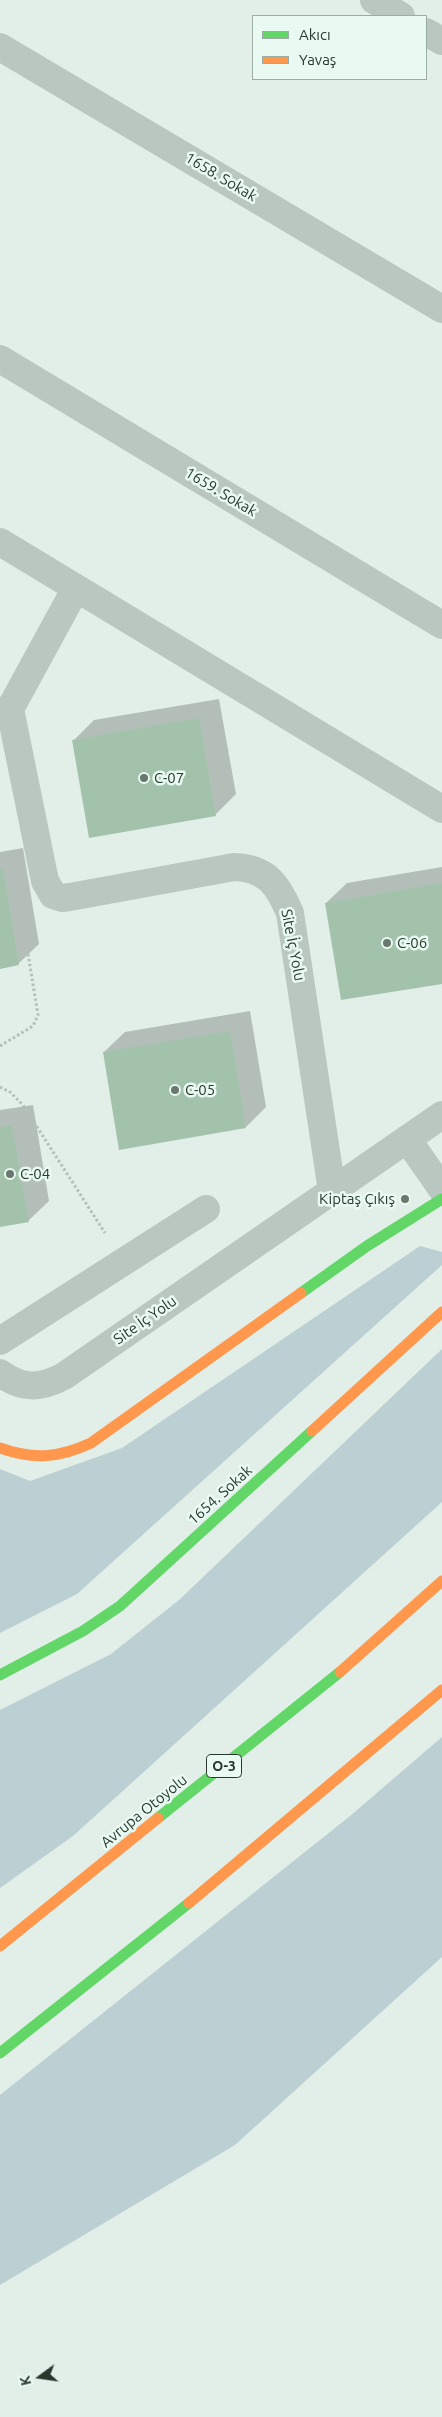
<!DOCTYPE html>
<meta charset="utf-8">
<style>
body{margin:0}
#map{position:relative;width:442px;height:2417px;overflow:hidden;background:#e2eee8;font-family:Ubuntu,sans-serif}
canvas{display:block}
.legend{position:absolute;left:252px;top:15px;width:175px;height:65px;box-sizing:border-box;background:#e9faf2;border:1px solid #9caca3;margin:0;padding:6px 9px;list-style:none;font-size:15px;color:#29382d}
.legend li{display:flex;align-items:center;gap:10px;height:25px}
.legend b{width:25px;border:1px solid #9caca3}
.north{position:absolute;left:15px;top:2352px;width:50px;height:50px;-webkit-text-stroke:4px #e9faf2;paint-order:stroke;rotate:256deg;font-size:14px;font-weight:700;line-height:20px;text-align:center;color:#29382d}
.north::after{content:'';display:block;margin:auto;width:18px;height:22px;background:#29382d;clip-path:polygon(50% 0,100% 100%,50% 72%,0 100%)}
</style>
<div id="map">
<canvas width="442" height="2417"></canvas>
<ul class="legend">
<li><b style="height:6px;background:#63d668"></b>Akıcı</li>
<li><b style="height:6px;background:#ff974d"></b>Yavaş</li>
</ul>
<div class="north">K</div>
</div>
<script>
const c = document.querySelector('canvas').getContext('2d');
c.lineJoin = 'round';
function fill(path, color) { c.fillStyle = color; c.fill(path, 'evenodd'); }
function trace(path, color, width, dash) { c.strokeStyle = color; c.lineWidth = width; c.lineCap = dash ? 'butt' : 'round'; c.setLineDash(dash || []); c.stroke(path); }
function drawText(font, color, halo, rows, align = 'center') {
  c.font = font + ' Ubuntu,sans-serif'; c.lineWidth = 5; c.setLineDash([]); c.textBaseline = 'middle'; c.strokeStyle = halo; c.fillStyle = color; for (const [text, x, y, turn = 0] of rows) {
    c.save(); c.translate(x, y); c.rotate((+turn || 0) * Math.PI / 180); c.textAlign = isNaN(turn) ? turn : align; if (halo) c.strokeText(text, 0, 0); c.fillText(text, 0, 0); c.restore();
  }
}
const green = new Path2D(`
 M420,1246l22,6v13l-365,329 -77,39v-164l30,12 92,-33z
 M442,1349v153l-369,334 -73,52v-178l111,-56 68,-54z
 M442,1737v220l-207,188 -235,140v-190l350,-279z`);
const shadow = new Path2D(`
 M219,699l17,95 -21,21 -142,-74 21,-21z
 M23,848l16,96 -21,20 -18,3v-115z
 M442,867v115l-116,-79 21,-20z
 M250,1011l16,96 -20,20 -142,-75 21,-20z
 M33,1105l16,96 -21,20 -28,5v-116z`);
const building = new Path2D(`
 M199,718l17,98 -127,22 -17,-98z
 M0,868h3l16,97 -19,4z
 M442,883v101l-101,16 -16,-97z
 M230,1031l16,97 -127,22 -16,-98z
 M12,1125l17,97 -29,5v-100z`);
const path = new Path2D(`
 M0,1046l33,-20 5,-11 -17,-104
 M0,1087l10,5 13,13 82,128`);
const street = new Path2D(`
 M374,0l27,16
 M426,32l16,9
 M0,47l442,262
 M0,359l442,266
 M0,542l442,267
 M10,709l66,-121
 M0,711l10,-2 35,172 8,14 9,3 8,-1 164,-30c33,1 44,18 56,46l42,278
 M407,1139l35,50
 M0,1341l206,-132
 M0,1373c22,16 40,16 64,3l378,-261`);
const fast = new Path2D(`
 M301,1293l66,-47 75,-47
 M0,1675l83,-44 37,-25 192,-175
 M158,1818l182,-146
 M0,2053l189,-150`);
const slow = new Path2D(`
 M312,1431l130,-119
 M0,1448c33,12 59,10 91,-5l210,-150
 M340,1672l102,-91
 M189,1903l253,-213
 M0,1946l158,-128`);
const markers = [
 [144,778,5,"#6a786e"],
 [387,943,5,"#6a786e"],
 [175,1090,5,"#6a786e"],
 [10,1174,5,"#6a786e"],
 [405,1199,5,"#6a786e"]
];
const shields = [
 [224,1766,35]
];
const shieldNames = [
 ["O-3",224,1766]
];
const streetNames = [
 ["1658. Sokak",221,177,31],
 ["1659. Sokak",221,492,31],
 ["Site İç Yolu",293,945,79],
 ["Site İç Yolu",145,1320,-35],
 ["1654. Sokak",220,1495,-42],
 ["Avrupa Otoyolu",144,1811,-39]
];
const poiNames = [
 ["C-07",154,778],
 ["C-06",397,943],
 ["C-05",185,1090],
 ["C-04",20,1174],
 ["Kiptaş Çıkış",395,1199,"right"]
];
fill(green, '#bcd0d4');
fill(shadow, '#0003');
fill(building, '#a3c2ac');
trace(path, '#b3bfb8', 3, [2.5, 2.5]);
trace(street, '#bac7c0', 28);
trace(fast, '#63d668', 11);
trace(slow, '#ff974d', 11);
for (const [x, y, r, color] of markers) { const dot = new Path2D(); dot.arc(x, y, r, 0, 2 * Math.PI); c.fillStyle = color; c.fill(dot); trace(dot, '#e9faf2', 2); }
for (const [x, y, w] of shields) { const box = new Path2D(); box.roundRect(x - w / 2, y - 11.5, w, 23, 4); c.fillStyle = '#e9faf2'; c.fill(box); trace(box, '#29382d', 1); }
drawText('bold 14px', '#29382d', null, shieldNames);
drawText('15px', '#29382d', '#e9faf2', streetNames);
drawText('15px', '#29382d', '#e9faf2', poiNames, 'left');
</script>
